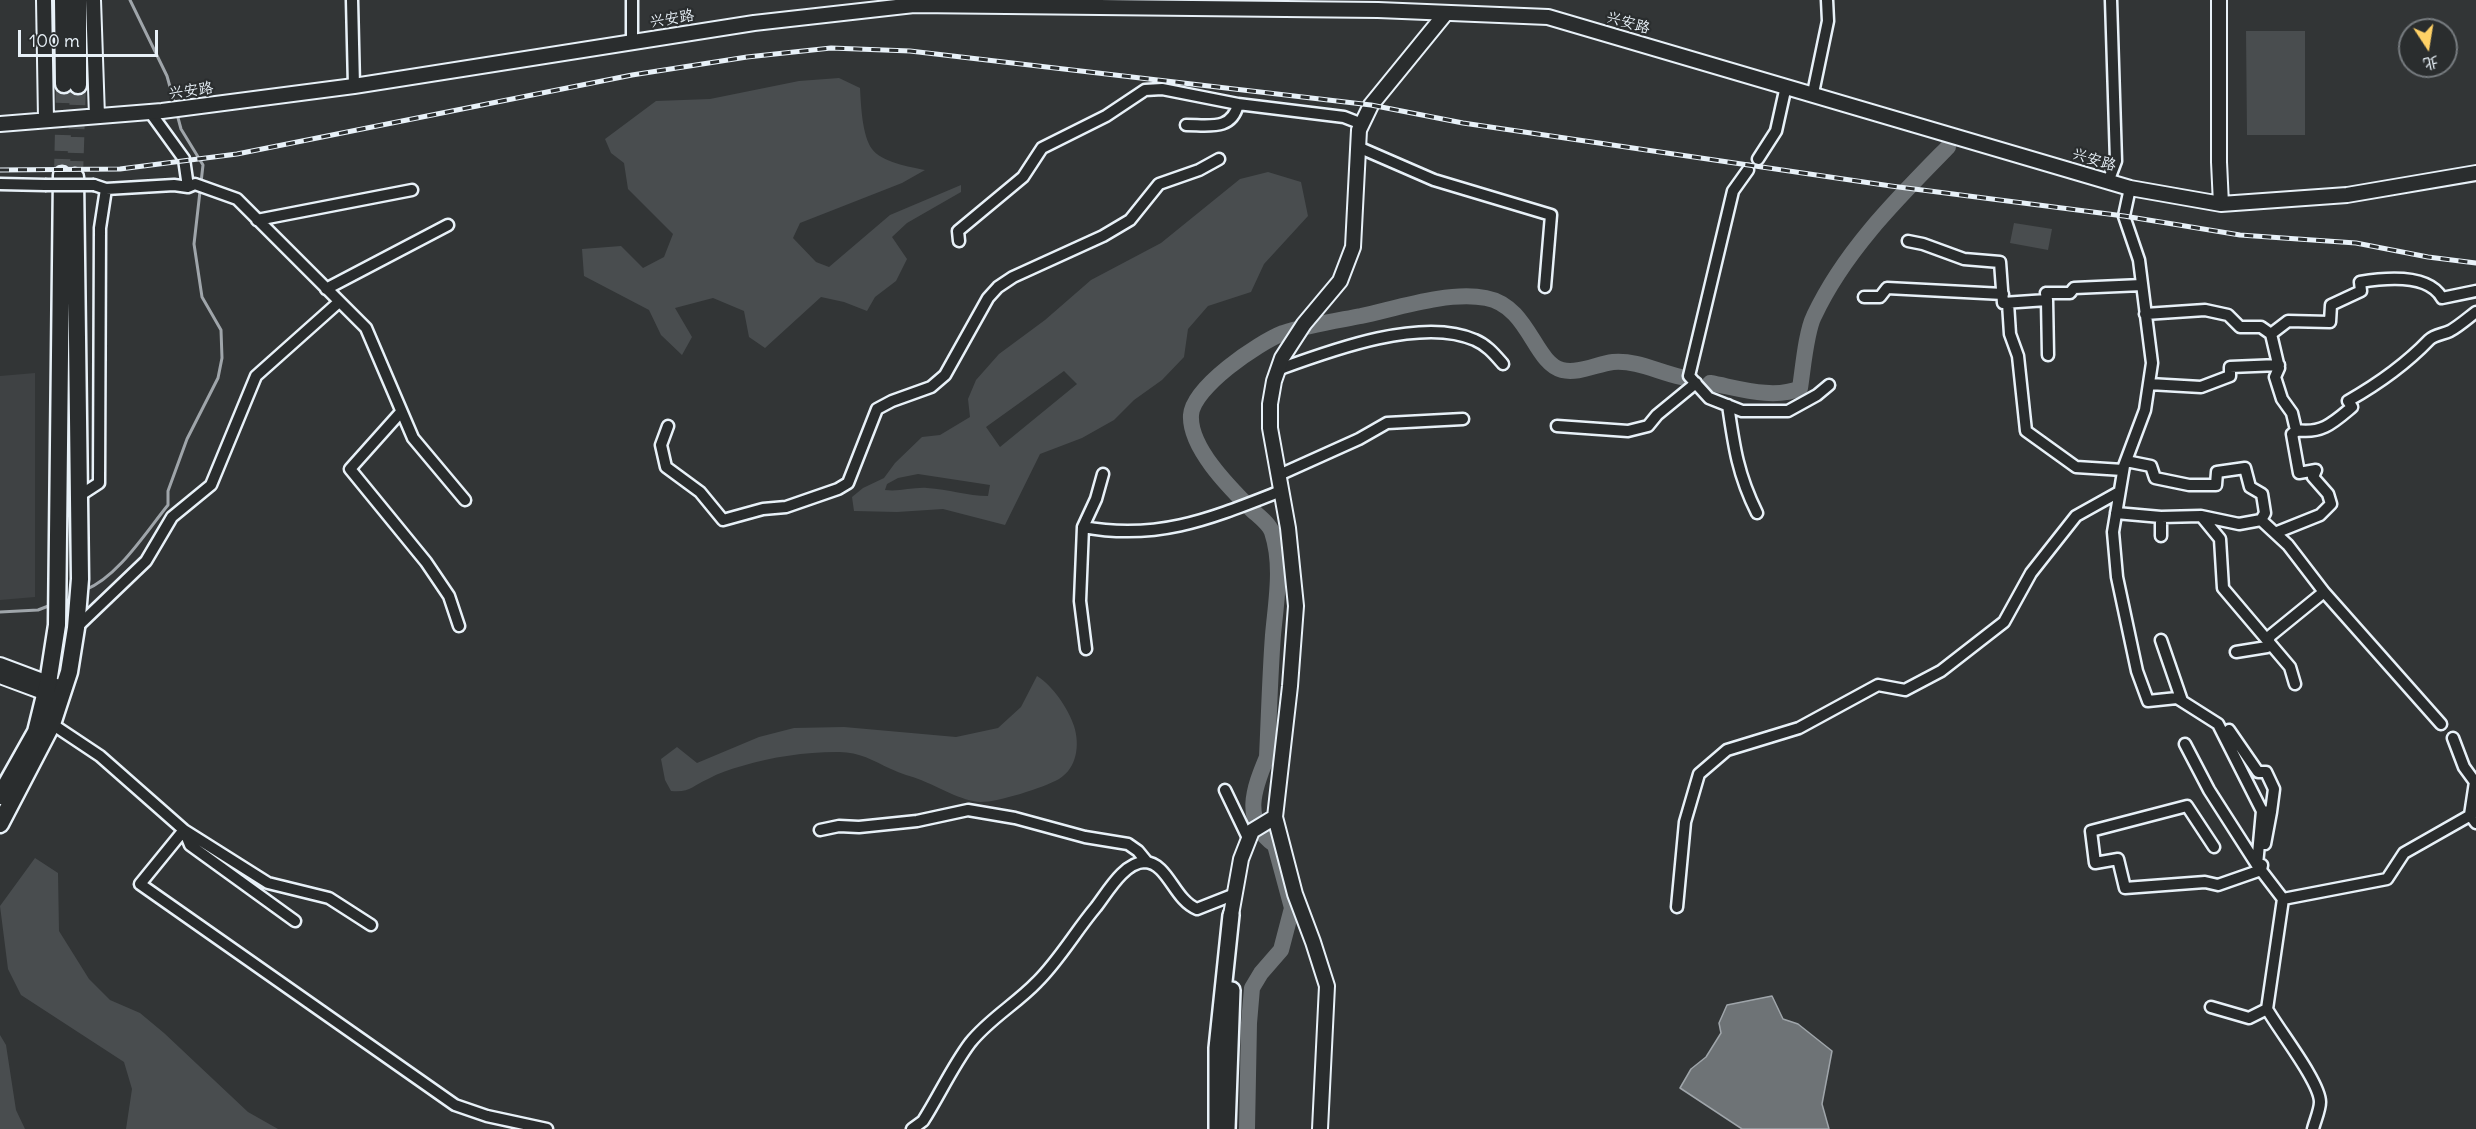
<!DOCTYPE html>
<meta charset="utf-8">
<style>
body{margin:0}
#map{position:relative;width:2476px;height:1129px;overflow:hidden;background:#323536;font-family:Delius,"LXGW WenKai TC",sans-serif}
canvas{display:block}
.north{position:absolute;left:2398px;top:18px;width:60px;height:60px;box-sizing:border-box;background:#2a2d2e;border:2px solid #767b7f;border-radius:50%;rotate:168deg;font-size:16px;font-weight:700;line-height:24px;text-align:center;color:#e8f1f8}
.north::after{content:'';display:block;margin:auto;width:21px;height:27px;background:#ffd166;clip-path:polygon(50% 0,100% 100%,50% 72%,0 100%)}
.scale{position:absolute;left:18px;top:30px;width:140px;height:27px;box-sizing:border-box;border:3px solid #e8f1f8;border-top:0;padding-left:8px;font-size:18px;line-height:21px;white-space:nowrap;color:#e8f1f8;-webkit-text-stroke:4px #2a2d2e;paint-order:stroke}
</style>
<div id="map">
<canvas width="2476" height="1129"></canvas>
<div class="north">北</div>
<div class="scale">100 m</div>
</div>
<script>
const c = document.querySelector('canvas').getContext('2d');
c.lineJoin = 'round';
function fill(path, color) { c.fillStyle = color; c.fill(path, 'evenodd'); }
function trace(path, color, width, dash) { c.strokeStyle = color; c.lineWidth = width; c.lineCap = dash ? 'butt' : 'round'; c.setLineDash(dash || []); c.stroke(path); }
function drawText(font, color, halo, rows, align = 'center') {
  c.font = font + ' Delius,"LXGW WenKai TC",sans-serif'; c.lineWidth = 4.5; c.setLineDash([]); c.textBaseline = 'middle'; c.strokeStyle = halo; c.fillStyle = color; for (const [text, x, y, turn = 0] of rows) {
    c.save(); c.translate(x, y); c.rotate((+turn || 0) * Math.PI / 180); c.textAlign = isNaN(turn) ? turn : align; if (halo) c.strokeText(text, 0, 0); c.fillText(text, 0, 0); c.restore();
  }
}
const built = new Path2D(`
 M35,373v224l-35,3v-224z`);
const green = new Path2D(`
 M2246,31h59v104h-58z
 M839,78l21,10c1,17 2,47 12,61 9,13 38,18 53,21l-23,13 -102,40 -7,15 23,24 13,5 61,-52 71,-30v7l-54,31 -15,14 15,22 -11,22 -21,16 -8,14 -23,-9 -23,-5 -56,51 -16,-11 -5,-26 -31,-13 -38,10 17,29 -10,18 -21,-20 -12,-25 -65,-34 -2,-27 39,-3 22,22 21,-11 9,-23 -45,-45 -4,-26 -13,-10 -6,-14 51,-38 54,-2 89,-18z
 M1268,172l33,10 7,34 -44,48 -13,28 -43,14 -20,23 -4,28 -22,23 -28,20 -20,20 -32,18 -42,16 -35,71 -62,-16 -46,3 -43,-1 -2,-14 11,-9 21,-10 11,-15 27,-26 18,-2 30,-18 -2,-18 8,-19 23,-26 46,-34 46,-40 70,-37 79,-64zM1064,371l13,13 -77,63 -14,-20zM918,474l72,11 -2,11c-20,0 -40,-7 -61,-8 -14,-1 -28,4 -42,2l2,-6 11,-6z
 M2014,223l38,6 -4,21 -38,-7z
 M1037,676c16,10 31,32 37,50 6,19 3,42 -15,53 -16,9 -61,23 -78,23 -20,-1 -42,-15 -60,-22 -10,-4 -20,-6 -30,-11 -19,-9 -33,-18 -55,-17 -31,0 -64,5 -94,14 -12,3 -23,7 -34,13 -16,7 -18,14 -37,12l-6,-11 -4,-21 16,-12 20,16 62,-26 35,-9 50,-1 112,10 42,-9 23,-21z
 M35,858l23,15 1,58 30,48 21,21 30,13 24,20 84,79 30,17h-152l6,-40 -8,-27 -103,-67 -13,-26 -8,-63z
 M0,1035l6,10 10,65 9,19h-25z`);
const water = new Path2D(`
 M1772,996l11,23 15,5 34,27 -10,53 7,25h-87l-62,-41 11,-19 15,-12 15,-24 -2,-10 8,-18z`);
const stream = new Path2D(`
 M130,0l37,76 8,29
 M85,590c33,-13 61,-58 83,-85v-14l19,-52 31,-61 4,-20 -1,-28 -19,-33 -8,-53 9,-79 -22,-36 -4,-15
 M0,612l38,-2 13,-5`);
const river = new Path2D(`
 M1710,383c28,5 64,17 90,5 3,-19 6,-56 14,-72 31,-66 84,-118 134,-169
 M1247,1129l2,-106 3,-35 9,-15 20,-23 11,-42 -17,-63c-34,-24 -21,-57 -8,-88 2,-41 3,-82 6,-122 3,-34 10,-70 -1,-103 -3,-9 -15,-17 -22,-24 -21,-21 -61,-61 -59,-93 2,-28 67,-72 92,-82 25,-8 52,-12 78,-17 37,-8 87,-25 125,-18 43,8 48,65 76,72 16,4 35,-6 51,-8 24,-2 45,10 68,15`);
const primaryTunnel = new Path2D(`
 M62,175l2,-91
 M75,177l3,-92`);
const minor = new Path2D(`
 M352,0l2,86
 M632,41v-41
 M1813,93l15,-72 -1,-21
 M150,112l34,47 4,28
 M1186,125c23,0 46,6 52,-21
 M1358,147l76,33 117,35 -6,72
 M1758,159l18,-28 10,-45
 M1748,170l-15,21 -44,185 20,22 33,13h46l29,-16 12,-10
 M2108,182l8,-21 -5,-161
 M0,184l45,1
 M94,185l12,4 68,-4 14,2 7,-3 42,15 129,129 47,110 52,62
 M2130,188l-6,28 15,44 13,103 -7,47 -21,56 -11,66 4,45 20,94 11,30 29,-3 41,26 44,87 -5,54 26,34 -16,110 -18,9 -38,-11
 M257,220l155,-30
 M959,241l-1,-10 65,-54 19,-29 64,-32 39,-26 17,-1 76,15 106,13 18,7
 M1908,241l15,3 41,15 36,3 3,41 44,-3 -1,-7h24l4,-5 68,-3
 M326,289l122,-64
 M1864,297h16l7,-9 116,6
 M2047,300l1,55
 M2008,303l2,31 8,22 8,75 50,36 47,3
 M2145,314l60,-4 23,5 12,12h21l10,7 8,34 -4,9 7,22 10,14 4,17c26,4 37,-7 56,-23l-4,-6c30,-17 57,-36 81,-61 5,-5 15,-6 21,-9 9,-5 18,-13 26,-19
 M2271,334l17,-13 42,1 1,-17 30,-14 -1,-9c24,-4 68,-9 82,16l34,-7
 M1277,370c52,-19 145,-54 198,-30 12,5 20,15 28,24
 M2149,384l52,3 29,-11v-9l49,-2
 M1728,405c6,42 10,70 29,108
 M401,412l-51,57 76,93 23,34 10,30
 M668,426l-7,19 5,22 34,25 23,28 40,-11 23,-2 52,-18 10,-6 29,-74 15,-8 39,-14 14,-12 43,-77 10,-11 15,-10 90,-41 27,-16 29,-36 40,-14 20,-11
 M1557,426l71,5 20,-5 9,-11 39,-32
 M2126,461l25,5 4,12 34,7h27l1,-13 28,-4 5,19 12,7 3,19 -4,7
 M1279,475l80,-36 28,-16 76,-4
 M79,496l20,-13 1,-255 6,-39
 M2116,513l45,4 40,-1 38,8 22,-4 27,25 36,47 -54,44 -3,11 -31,5
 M2161,517v19
 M2202,517l18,22 3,49 67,79 5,17
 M1083,527c76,14 129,-9 198,-36
 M2275,533l45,-18 11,-11 -3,-10 -15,-17 3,-7 -17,3 -7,-39 6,-4
 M2324,592l117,132
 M76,628l70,-67 26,-44 39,-32 45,-109 83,-74
 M2161,640l21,61
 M1086,649l-6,-48 3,-74 13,-28 7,-25
 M52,724l48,32 84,74 84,53 61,15 42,27
 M2229,730l29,42h8l8,17 -3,23
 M2453,738l11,29 11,15 -5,33 6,8
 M2185,744l24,46 48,75
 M1225,790l24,50
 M2262,811l9,1 -6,32
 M184,830l-44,54 315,221 32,11 60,13
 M184,830l6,15 105,76
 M820,830l19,-4 20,1 58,-6 51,-11 47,8 70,19 43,7 10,7 9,11
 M2214,847l-27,-41 -96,25 4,32 23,-4 7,29 80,-6 13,3 43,-15 1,-5
 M2283,899l104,-20 17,-26 72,-41
 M1677,907l8,-85 14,-48 28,-24 72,-22 79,-43 27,5 36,-19 63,-49 27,-49 45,-57 43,-24
 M2267,1009c11,20 53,73 53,93 0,8 -5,19 -7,27
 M912,1129l11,-8c16,-25 29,-54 47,-78 19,-24 46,-39 67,-61 23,-23 38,-50 59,-75 11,-14 28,-45 49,-45 23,1 29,38 52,47l38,-15`);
const tertiary = new Path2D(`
 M44,0l2,119
 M93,0l4,116
 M2219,0v162l2,42
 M0,124l162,-13 192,-25 400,-63 160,-18 464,5 170,7 582,171 91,16 126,-9 129,-22
 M0,665l56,21
 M0,676l54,20
 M1231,915l10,-56 11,-28 23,-14
 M1320,1129l7,-143 -14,-44 -18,-48 -20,-77 15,-131 6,-80 -8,-78 -18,-100v-24l4,-23 8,-23 22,-34 36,-43 13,-34 6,-117 12,-25 75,-92`);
const secondary = new Path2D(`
 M1217,1129v-81l14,-133
 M1227,1129l5,-139`);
const primary = new Path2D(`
 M63,0l1,84
 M78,85v-85
 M0,796l36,-64 12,-49 9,-58 5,-450
 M0,824l52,-100 17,-52 7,-44 4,-49 -5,-402`);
const rail = new Path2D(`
 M0,170l120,-1 117,-15 395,-79 115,-18 84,-9 79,3 461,54 92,18 428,63 233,30 116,19 116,8 72,14 48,6`);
const minorBridge = new Path2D(`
 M45,185h49`);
const streetNames = [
 ["兴安路",672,19,-9],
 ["兴安路",1628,23,16],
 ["兴安路",191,91,-8],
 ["兴安路",2094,160,17]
];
fill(built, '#3f4244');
fill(green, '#494d4f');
fill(water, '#6e7376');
trace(water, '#9fa5aa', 1.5);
trace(stream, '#9fa5aa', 3);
trace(river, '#6e7376', 16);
trace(primaryTunnel, '#4d5153', 16, [16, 8]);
trace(minor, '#e8f1f8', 15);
trace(tertiary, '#e8f1f8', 18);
trace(secondary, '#e8f1f8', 20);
trace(primary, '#e8f1f8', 21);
trace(minor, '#2a2d2e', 10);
trace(tertiary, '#2a2d2e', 14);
trace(secondary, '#2a2d2e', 15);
trace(primary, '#2a2d2e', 16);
trace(rail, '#e8f1f8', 5);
trace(rail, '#2a2d2e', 3, [9]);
trace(minorBridge, '#e8f1f8', 15, []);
trace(minorBridge, '#2a2d2e', 10);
drawText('15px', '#e8f1f8', '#2a2d2e', streetNames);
</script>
